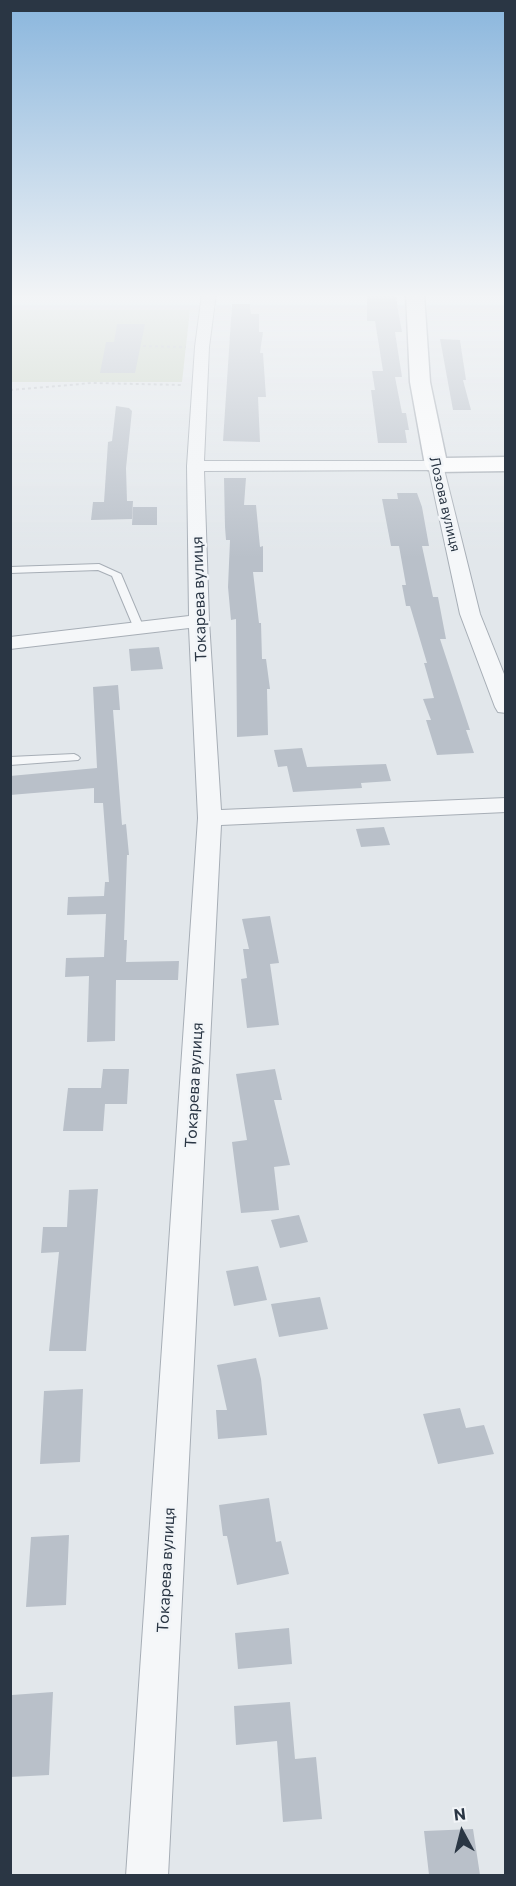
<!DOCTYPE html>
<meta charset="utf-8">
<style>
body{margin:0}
#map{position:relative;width:516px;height:1886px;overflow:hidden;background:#e2e7eb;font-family:Commissioner,sans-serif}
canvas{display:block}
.frame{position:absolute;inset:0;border:12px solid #2a3644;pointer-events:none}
.north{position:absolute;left:432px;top:1802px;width:60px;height:60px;-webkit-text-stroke:4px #f2f5f8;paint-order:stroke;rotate:353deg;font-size:16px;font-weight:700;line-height:24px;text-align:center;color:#2a3644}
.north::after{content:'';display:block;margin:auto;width:21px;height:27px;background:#2a3644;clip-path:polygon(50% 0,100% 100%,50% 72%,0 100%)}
</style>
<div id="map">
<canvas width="516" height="1886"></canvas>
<div class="frame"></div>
<div class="north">N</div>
</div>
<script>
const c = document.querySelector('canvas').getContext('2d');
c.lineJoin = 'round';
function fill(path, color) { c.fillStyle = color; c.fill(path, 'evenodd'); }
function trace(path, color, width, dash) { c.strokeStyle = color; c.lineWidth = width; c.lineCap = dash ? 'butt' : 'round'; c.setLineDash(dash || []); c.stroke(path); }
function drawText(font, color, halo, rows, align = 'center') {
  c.font = font + ' Commissioner,sans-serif'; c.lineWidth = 5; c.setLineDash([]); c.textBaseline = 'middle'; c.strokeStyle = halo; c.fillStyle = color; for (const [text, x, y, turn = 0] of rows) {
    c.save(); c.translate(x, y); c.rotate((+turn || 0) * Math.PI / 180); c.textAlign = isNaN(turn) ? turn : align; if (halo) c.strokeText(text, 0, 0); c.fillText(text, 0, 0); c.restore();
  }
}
const green = new Path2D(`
 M11,310h179l-8,72h-171z`);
const building = new Path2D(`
 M367,294h27l2,4 6,34h-7l7,45h-7l7,36h4l3,17h-4l2,13h-29l-7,-53h4l-3,-19h11l-8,-50h-8z
 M232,304h18l1,10h8v18h4l-3,21h3l3,44h-8l2,45 -37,-1z
 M117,324h28l-10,49h-35l6,-31h8z
 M440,339l20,1 6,40h-3l8,30h-18z
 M116,406l13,2 3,3 -6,57 1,33h6l-1,18 -41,1 2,-18h11l4,-60 4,-1z
 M224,478h22l-2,27h12l4,42 3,-1v26h-10l6,51h2l1,36h4l4,30h-3l1,46 -31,2 -1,-118 -5,1 -3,-33 2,-47h-4l-1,-13z
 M397,493h20l5,14 7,39h-7l11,51h5l8,42h-6l30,91h-4l8,23 -37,2 -11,-35h5l-8,-21 11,-1 -10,-35h3l-17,-57h-4l-4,-21h4l-7,-39h-8l-9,-47h16z
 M133,507h24v18h-25z
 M159,647l4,22 -32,2 -2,-22z
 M118,685l2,25h-7l9,115 4,-1 3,31h-2l-3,85h3l-1,22 53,-1 -1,19h-62l-1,61 -28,1 2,-66 -24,1 1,-19 38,-1 2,-43 -39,1 1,-18 36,-1 1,-14h4l-6,-79h-9v-15l-84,7v-19l87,-8 -4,-81z
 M302,748l5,19 79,-3 5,17 -30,2 1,5 -69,4 -6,-26 -9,1 -4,-17z
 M384,827l6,18 -29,2 -5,-18z
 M270,916l9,47 -9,1 9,61 -32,3 -6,-49 6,-1 -4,-29h6l-7,-30z
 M103,1069h26l-2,35h-22l-2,27h-40l5,-43h33z
 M275,1069l7,31h-8l16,65 -16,2 5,43 -38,3 -9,-71 15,-2 -11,-66z
 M98,1189l-12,162h-37l10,-99 -18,1 2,-26h24l2,-37z
 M299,1215l9,27 -28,6 -9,-28z
 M258,1266l9,34 -33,6 -8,-35z
 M320,1297l8,32 -49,8 -8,-33z
 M256,1358l5,21 6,56 -49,4 -2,-29h11l-10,-45z
 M83,1389l-3,73 -40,2 4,-73z
 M460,1408l6,20 18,-3 10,29 -56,10 -15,-50z
 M269,1498l7,44 5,-1 8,33 -52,11 -10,-49h-4l-4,-31z
 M69,1535l-3,70 -40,2 5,-70z
 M289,1628l3,36 -54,5 -3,-36z
 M53,1692l-4,83 -39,2 2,-82z
 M290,1702l5,57 21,-2 6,62 -39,3 -6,-81 -41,4 -2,-39z
 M473,1829l7,46h-51l-5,-44z`);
const path = new Path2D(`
 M143,346l43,1
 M10,390l82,-7 91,2`);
const lane = new Path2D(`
 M99,564l22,10 22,52 -1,2h-8l-1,-2 -21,-50 -14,-6 -88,3v-6z
 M74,754l4,2 2,2 -2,2 -68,5v-8z`);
const street = new Path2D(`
 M202,294h14l-7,53 -5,114h238l38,153 26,65v34l-8,-1 -3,-5 -35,-93 -31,-144 -225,1 5,150 12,189 285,-12v14l-285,13 -53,1051h-42l72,-1058 -9,-190 -179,21v-12l179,-21 -2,-150 8,-119z`);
const secondary = new Path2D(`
 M406,294h18l6,88 16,76 60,-1v14l-70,1 -8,-2 -3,-5 -15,-83z`);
const farStreetnames = [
 ["Лозова вулиця",445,504,77]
];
const streetNames = [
 ["Токарева вулиця",199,599,-92],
 ["Токарева вулиця",194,1085,-87],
 ["Токарева вулиця",166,1570,-87]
];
fill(green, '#cad5c3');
fill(building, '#b9c0c9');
trace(lane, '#a7aeb6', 2);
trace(street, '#a7aeb6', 2);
trace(secondary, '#a7aeb6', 3);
trace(path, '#c0c5ca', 2, [3, 3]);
fill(lane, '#f5f7f9');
fill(street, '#f5f7f9');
fill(secondary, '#fff');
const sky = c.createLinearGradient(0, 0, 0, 558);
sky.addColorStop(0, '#8ab6dd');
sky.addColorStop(0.53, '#f2f4f6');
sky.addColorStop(1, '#f2f4f600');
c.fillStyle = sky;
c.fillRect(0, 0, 516, 558);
drawText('14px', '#2a3644', '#f2f5f8', farStreetnames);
drawText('16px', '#2a3644', '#f2f5f8', streetNames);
</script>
